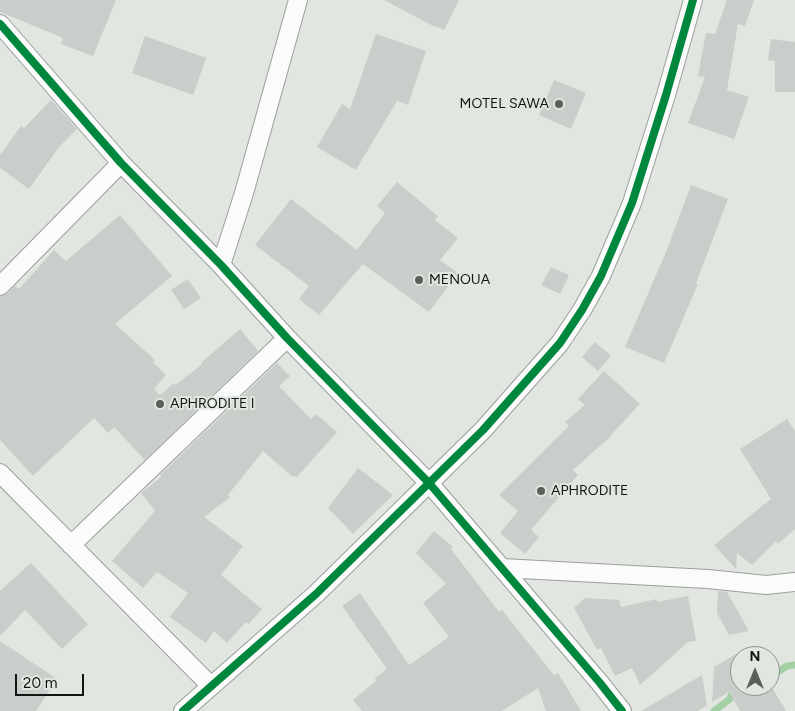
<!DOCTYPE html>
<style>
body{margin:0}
#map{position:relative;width:795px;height:711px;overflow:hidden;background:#e1e6e1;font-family:Figtree,sans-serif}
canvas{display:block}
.north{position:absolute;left:730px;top:646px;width:50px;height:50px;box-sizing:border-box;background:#e0e7e0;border:1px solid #8e938e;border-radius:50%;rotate:0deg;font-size:14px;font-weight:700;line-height:20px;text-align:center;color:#131513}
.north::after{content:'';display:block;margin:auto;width:18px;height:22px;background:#5b5e5b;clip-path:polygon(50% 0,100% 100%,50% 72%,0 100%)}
.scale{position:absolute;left:15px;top:674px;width:69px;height:22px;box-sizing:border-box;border:2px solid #131513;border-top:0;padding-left:6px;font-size:15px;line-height:18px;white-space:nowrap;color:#131513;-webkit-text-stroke:4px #e0e7e0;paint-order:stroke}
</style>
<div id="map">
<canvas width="795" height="711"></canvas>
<div class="north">N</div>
<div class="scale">20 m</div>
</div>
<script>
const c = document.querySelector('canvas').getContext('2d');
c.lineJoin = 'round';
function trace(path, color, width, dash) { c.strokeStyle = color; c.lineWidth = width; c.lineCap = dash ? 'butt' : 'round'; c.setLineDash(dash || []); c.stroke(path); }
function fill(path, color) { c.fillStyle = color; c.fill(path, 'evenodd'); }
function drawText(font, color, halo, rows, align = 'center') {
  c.font = font + ' Figtree,sans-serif'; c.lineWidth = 4; c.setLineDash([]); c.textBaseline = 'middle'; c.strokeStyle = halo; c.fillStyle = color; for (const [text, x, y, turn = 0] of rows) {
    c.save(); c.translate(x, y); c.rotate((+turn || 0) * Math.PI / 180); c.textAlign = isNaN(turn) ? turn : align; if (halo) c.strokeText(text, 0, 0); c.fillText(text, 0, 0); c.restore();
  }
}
const stream = new Path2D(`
 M770,674l9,-3 8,-5 8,-1
 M714,711l16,-12 1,-4 18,-5 2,-4`);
const building = new Path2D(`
 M0,0h116l-23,56 -32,-12 2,-6 -63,-26z
 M384,0h75l-15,30 -9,-4v1z
 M727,0h27l-9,26 -7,-2 -11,66 22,7 -15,42 -46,-16 17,-46 -7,-1 8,-43 9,1z
 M376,34l50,17 -18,54 -11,-4 -41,69 -39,-23 25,-43 8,5z
 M145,36l61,22 -13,37 -61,-22z
 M771,39l24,3v50h-20v-31l-7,-1z
 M554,80l32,13 -15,36 -32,-14z
 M51,100l26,29 -18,18 -30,42 -29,-21v-13l21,-29 3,2z
 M397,182l41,34 -3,4 23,18 -18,22 18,13 -29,39 -66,-48 -44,51 -20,-16 10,-13 -54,-41 36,-46 66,51 28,-37 -8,-7z
 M691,185l37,14 -32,84 2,1 -34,79 -39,-16 41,-95z
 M120,215l52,61 -57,48 40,36 -2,2 13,13 -12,14 6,6 14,-12 2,2 26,-21 -1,-1 39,-34 18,22 -113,109 -31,-33 -6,6 -14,-15 -61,58 -33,-36v-144l7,-2 8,-8 4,3 35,-39 12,11z
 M551,267l18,8 -9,19 -19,-9z
 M188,279l13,19 -17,11 -13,-19z
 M595,342l16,14 -13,15 -16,-14z
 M277,363l13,13 -11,10 32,33 5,-5 21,18 -40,45 -2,-1 -2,1 -30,-26 -35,44 2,2 -26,20 39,29 -22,29 41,34 -13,15 -3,-2 -19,21 -13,-12 -8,12 -36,-26 18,-24 -31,-21 -14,16 -31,-27 43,-50 -14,-18 20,-16 -1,-2z
 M604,371l36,33 -29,31v1l-38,34 5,5 -47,55 8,7 -14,17 -25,-21 18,-22 -19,-16 70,-69 -4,-4 20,-17 -7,-6z
 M787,419l8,12v98l-17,15 -2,-3 -24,24 -15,-12 -1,16 -22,-24 57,-46 -31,-50z
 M358,468l35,27 -40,39 -25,-26z
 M434,531l19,16 -2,2 48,63 3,-2 52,65 4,-2 23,38h-35l-8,-23 -36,23h-140l-9,-11 23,-19 -1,-3 12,-9 -45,-63 18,-13 49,72 40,-28 -26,-34 23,-19 -30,-31z
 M31,563l57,61 -26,25 -37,-39 -25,26v-45z
 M718,591l9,1 22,39 -20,4 -12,-22z
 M688,596l8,45 -8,1 -48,43 -8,-17 -17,8 -14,-28 -4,2 -23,-42 11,-10 34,2 2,7 36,-8v3z
 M0,641l57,38 -21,32h-36z
 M748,647l5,9h-13v30h30v-2l16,27h-46l-11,-19 -17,10 2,-35z
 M702,675l5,30 -9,6h-57z`);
const street = new Path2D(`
 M0,24l121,139 100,102 66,73 142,145 171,200 22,28
 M221,265l23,-72 54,-193
 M0,286l121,-123
 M0,473l211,213
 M71,545l216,-207
 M502,568l206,11 58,6 29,-3
 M183,711l133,-117 167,-164 77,-87 22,-33 19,-34 31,-73 34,-108 27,-95`);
const cycleway = new Path2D(`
 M0,24l121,139 100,102 66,73 142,145 171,200 22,28
 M183,711l133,-117 167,-164 77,-87 22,-33 19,-34 31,-73 34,-108 27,-95`);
const markers = [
 [559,104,5,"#5b5e5b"],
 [419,280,5,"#5b5e5b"],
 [160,404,5,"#5b5e5b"],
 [541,491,5,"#5b5e5b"]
];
const poiNames = [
 ["MOTEL SAWA",549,104,"right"],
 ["MENOUA",429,280],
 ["APHRODITE I",170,404],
 ["APHRODITE",551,491]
];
trace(stream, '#a2d0a3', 7);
fill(building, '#caceca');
trace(street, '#9c9f9c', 20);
trace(street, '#fafbfa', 18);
trace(cycleway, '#00873e', 8);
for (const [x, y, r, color] of markers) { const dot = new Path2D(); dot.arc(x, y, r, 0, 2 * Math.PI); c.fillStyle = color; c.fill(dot); trace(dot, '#e0e7e0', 2); }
drawText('14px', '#131513', '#e0e7e0', poiNames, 'left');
</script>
